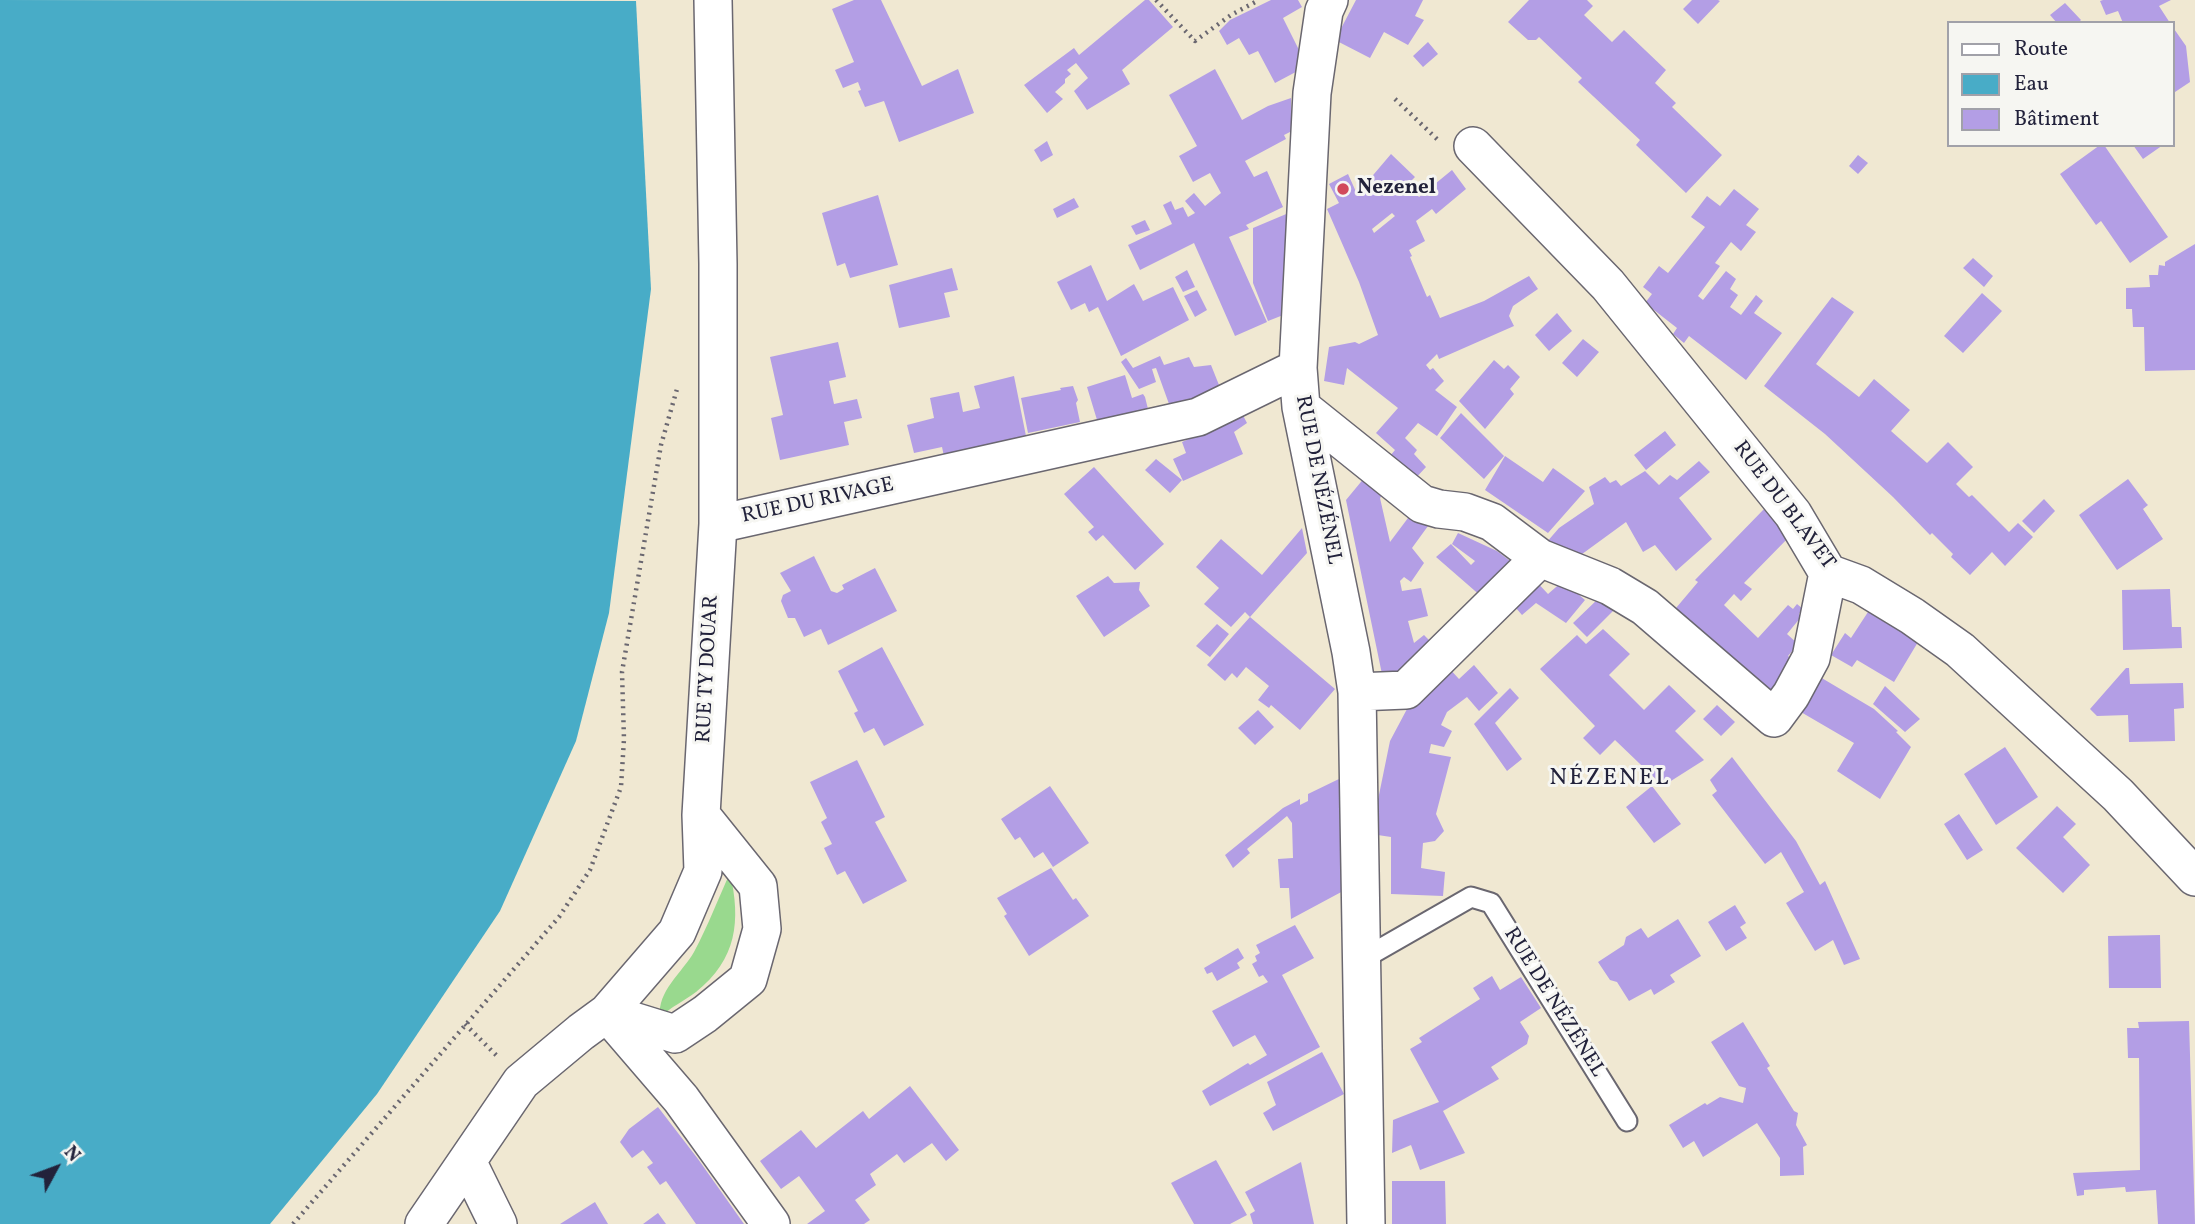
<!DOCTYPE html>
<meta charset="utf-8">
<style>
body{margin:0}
#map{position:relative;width:2195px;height:1224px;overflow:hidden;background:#f0e8d2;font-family:Vollkorn,serif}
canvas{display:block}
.legend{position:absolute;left:1947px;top:21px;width:228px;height:126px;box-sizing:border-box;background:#f6f6f2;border:2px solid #a1a1a9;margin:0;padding:9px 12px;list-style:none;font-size:21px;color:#22223b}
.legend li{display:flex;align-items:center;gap:14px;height:35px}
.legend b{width:35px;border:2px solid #a1a1a9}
.north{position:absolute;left:21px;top:1133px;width:70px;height:70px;-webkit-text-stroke:5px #f6f6f2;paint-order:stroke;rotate:49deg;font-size:19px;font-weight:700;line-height:28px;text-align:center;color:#22223b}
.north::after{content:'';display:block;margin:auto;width:24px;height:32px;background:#22223b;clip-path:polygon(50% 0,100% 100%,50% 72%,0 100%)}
</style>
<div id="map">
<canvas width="2195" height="1224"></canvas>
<ul class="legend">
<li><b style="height:9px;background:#fff"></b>Route</li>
<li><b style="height:19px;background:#48acc7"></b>Eau</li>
<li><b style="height:19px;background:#b39ee5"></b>Bâtiment</li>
</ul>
<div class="north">N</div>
</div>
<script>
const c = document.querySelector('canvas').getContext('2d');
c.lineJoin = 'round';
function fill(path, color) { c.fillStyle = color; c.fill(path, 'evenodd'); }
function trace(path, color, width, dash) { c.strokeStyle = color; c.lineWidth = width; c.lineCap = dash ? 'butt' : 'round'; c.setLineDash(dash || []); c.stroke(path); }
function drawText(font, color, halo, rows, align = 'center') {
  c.font = font + ' Vollkorn,serif'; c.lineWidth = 6; c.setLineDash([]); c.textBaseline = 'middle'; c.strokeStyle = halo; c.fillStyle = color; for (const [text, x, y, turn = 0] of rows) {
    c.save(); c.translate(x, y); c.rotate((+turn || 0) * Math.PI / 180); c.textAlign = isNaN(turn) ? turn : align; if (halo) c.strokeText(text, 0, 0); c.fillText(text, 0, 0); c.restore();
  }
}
const green = new Path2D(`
 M730,873c11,48 7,86 -34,119 -12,9 -25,15 -36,25 -3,-26 22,-44 34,-65 14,-26 24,-53 36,-79z`);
const water = new Path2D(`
 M0,0l636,1 15,288 -42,324 -33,128 -76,170 -123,183 -107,130h-270z`);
const building = new Path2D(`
 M854,0h27l41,86 36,-17 16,44 -75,29 -15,-41 -19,6 -7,-16 3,-1 -3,-8 -15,6 -8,-18 19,-8 -22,-53z
 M1145,0h4l24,27 -51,43 8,14 -43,26 -13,-19 14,-13 -12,-15 -9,7 4,4 -6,5v4l-10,9 8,7 -16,14 -23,-28 50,-37 5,7z
 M1271,0h27l4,7 -19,11 24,48 -32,17 -17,-32 -9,4 -10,-17 -12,7 -8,-14 11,-11z
 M1356,0h67l-8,16 9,4 -16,25 -24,-13 -14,26 -35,-18z
 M1529,0h58l6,6 -9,9 28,27 12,-12 42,40 -11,13 21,20 -4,4 50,48 -36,38 -50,-48 4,-5 -62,-58 4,-4 -43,-41 -3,3h-8l-20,-18z
 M1692,0h26l2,1 -22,23 -15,-15z
 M2103,0h68l-12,6 11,17h-47l-5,-12 -12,4 -6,-14z
 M2065,3l16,17 -3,3h-21l-7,-8z
 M2172,26l14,20 4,36 -18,12z
 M1428,42l10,12 -15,13 -10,-11z
 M1215,69l27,51 26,-14 23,-8 1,33 -8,4 2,4 -41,22 9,16 13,-6 16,36 -37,18 3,4 -20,8 38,85 -32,14 -41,-93 -54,27 -12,-25 44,-21 -9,-19 8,-4 4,9 8,-3 5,10 7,-4 -10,-12 9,-8 11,13 16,-13 -11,-20 -17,9 -14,-26 18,-10 -28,-51z
 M1047,141l6,14 -12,7 -7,-12z
 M2100,145h4l64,92 -38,26 -29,-42 -5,4 -36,-51z
 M2133,145h30l-20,14z
 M1391,154l24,23 -7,7 11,13 33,-27 14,19 -30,25 -4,-5 -16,12 9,20 -16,9 3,6 -2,1 17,40 3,-2 10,23 44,-17 45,-25 9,13 -25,17 -4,10 5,10 -75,33 -2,-5 -11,11 4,5 3,-2 11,13 -9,9 22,17 -20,29 -19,-13 -13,15 12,12 -3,4 12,13 -13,14 -23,-25 5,-6 -19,-17 22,-25 -51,-40 -3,17 -20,-4 5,-34 26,-5 4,2 19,-9 -19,-53 -32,-73 12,-6 -10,-19 19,-10 9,20zM1392,213l3,3 -21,17 -2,-4z
 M1858,155l10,8 -10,11 -9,-8z
 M1734,189l25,20 -13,16 10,7 -15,19 -10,-9 -16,21 5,3 -22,30 5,4 23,-29 10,8 -6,10 8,6 -8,12 11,8 15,-20 7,6 -9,12 28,20 -36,47 -57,-44 -5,7 -11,-9 4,-6 -32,-25 7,-9 -9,-7 16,-21 9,7 37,-46 -14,-10 16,-21 13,10z
 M878,195l20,70 -48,13 -5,-15 -8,3 -15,-53z
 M1074,198l5,9 -22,11 -4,-9z
 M1291,212v100l-23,9 -15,-38v-55z
 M1145,220l5,10 -14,5 -5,-9z
 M2195,244v126l-50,1 -1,-44h-11l-1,-18h-6v-21l24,-1 -1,-12h9l1,-10 6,1v-4z
 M1973,258l20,18 -9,11 -21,-19z
 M1091,265l16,36 27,-17 9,17 30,-14 16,33 -68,36 -23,-49 -9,5 -4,-9 -14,7 -14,-28z
 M952,268l6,22 -14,3 6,24 -51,11 -10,-43z
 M1187,270l8,17 -12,5 -8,-15z
 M1197,290l10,20 -12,7 -11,-21z
 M1982,293l20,18 -39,42 -19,-17z
 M1832,297l22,15 -38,52 43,33 15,-18 36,31 -19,21 36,32 21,-21 25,25 -17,17 13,13 3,-2 37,37 9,-9 15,14 -28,29 -13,-14 -22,23 -19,-18 2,-3 -21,-21 -2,2 -37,-38 -68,-63 -61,-48z
 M1557,313l15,18 -23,20 -14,-16z
 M1583,339l16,13 -22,25 -15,-14z
 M838,342l8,35 -17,4 5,23 23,-5 5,19 -18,4 5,23 -69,15 -9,-42 12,-3 -13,-58z
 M1160,356l4,9 25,-8 5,10 17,-2 12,30 -50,20 -17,-47 -4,1 4,13 -17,7 -18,-27 5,-4 7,10z
 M1494,360l10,9 4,-4 12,12 -10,12 4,5 -29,35 -26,-28z
 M1125,375l7,23 11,-4 2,3 6,24 -50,12 -14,-46z
 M1014,376l13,65 -82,20 -3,-14 -28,6 -7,-28 27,-7 -4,-20 29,-6 4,20 17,-4 -6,-22z
 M1073,386l5,14 -2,3 4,19 -52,11 -7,-35 40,-8 -1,-2z
 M1238,406l9,17 -13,9 9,22 -60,27 -10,-22 13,-6 -4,-11 45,-19z
 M1461,413l43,43 -20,23 -44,-41z
 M1665,431l11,14 -30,25 -12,-15z
 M1505,456l38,26 10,-14 32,23 -37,42 -63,-43z
 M1156,459l26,21 -12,13 -25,-23z
 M1699,461l11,11 -31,26 33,41 -36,32 -21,-26 -12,7 -17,-30 -48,35 -32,-14 13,-15 35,-24 -5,-17 16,-10 5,6 6,-3 5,6 24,-15 14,14 11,-10 7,5z
 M1094,467l70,77 -29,26 -32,-35 -7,6 -8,-9 6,-5 -30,-33z
 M1365,477l19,16 -4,5 10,44 21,-28 17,12 -16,22 12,15 -13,19 -7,-5 -4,4 2,10 19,-3 7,28 -20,5 6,22 10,-8 6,6 -19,32 -28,6 -37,-179z
 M2128,479l18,24 2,2 -5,4 20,30 -46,31 -38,-55z
 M2044,499l11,12 -21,22 -12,-12z
 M1765,508l27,26 -48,49 8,6 -11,12 -7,-7 -10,11 34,33 30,-33 5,4 4,-5 6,5 -4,5 2,3 -14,17 11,10 -10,12 10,7 -22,36 -57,-47 -43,-44 22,-26 -3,-2z
 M1302,528l5,25 -57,64 -5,-5 -14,15 -27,-23 15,-16 -23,-21 25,-28 41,36z
 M1458,533l39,18 21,16 -28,37 -54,-47 15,-13 20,21 4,-4 -23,-17z
 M814,556l17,35 6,2 7,-4 -2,-4 33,-17 22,43 -69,34 -7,-16 -17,8 -9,-19h-7l-7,-17 2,-6 8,-4 -11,-18z
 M1108,576l6,7 26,-1 -1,8 11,16 -46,31 -28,-41z
 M1533,578l15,16 15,-13 22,19 -19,23 -30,-20 -14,12 -13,-15z
 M2170,589l2,38h9l1,21 -59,2 -1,-60z
 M1600,597l14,13 -27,27 -14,-14z
 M1868,612l50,30 -24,40 -37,-22 -5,7 -21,-12 14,-22 6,5z
 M1250,617l85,72 -35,41 -29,-25 -2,3 -11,-8 11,-14 -23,-19 -9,11 -5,-5 -7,8 -18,-16z
 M1217,624l12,10 -19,23 -14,-11z
 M1603,629l27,25 -21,21 35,35 25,-25 27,26 -21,20 29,29 -41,26 -48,-46 -15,15 -17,-17 12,-12 -55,-57 37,-34 9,9z
 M882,647l42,78 -40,21 -10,-18 -10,5 -10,-20 4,-2 -20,-40z
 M1474,665l24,28 -19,18 -12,-14 -20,15 -6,13 11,6 -8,16 -13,-3 -2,9 22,4 -15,57 8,17 -9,10 -12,2 -2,25 24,4 -2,24 -52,-2v-57l-20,-3 19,-93 25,-47 32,-28 12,13z
 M2126,668h3l1,16 53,-1 1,25 -10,1 1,32 -46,1 -1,-27 -31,1 -7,-7z
 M1820,677l54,32 24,22 -2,1 15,15 -31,52 -43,-28 17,-28 -60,-35z
 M1885,686l35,33 -15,13 -32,-28z
 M1510,688l9,10 -24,25 27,36 -15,12 -33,-47z
 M1717,705l18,17 -14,14 -18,-17z
 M1258,710l16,17 -19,18 -17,-17z
 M2005,747l33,50 -42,28 -32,-51z
 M1732,757l64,84 24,44 5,-4 35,78 -16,6 -11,-25 -18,11 -29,-48 18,-11 -23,-40 -16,12 -53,-69 5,-4 -7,-11z
 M857,760l28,57 -10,5 32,59 -44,23 -18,-33 -8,4 -13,-27 8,-4 -11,-22 6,-4 -17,-36z
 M1341,778l4,112 -54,29 -2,-31h-9l-2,-29 15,-1 -1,-35 -5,-7 -40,33 3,4 -17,15 -8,-13 58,-47 17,-9v6l8,-4v-7z
 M1050,786l39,57 -36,24 -10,-15 -9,6 -14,-21 -5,3 -14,-21z
 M1652,786l29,38 -27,19 -28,-36z
 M2057,806l19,18 -13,13 27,28 -27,28 -47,-45z
 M1959,814l24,36 -16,10 -23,-36z
 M1051,868l22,32 3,-2 13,18 -60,40 -25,-40 3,-2 -10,-16z
 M1735,905l11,18 -6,4 7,11 -21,13 -18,-29z
 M1678,919l23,37 -31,19 5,7 -21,13 -3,-6 -22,12 -12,-19 -7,-2 -12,-18 26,-17 2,-8 15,-9 7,10z
 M1295,925l19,33 -32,17 38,72 -110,59 -8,-15 46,-28 2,2 17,-10 -12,-20 -22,12 -21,-36 56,-29 -5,-7 -4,2 -7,-13 5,-3 -2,-5 5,-3 -4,-8z
 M2160,935l1,53h-52l-1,-52z
 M1238,948l6,10 -7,5 3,5 -23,13 -5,-9 -5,2 -3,-6z
 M1492,976l8,14 21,-13 20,31 -21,14 9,14 -2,8 -36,23 8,12 -56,32 22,42 -45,17 -9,-25 -19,8 1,-33 46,-18 -29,-53 12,-7 -3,-4 61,-39 -7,-11z
 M2189,1021l6,203h-37l-2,-34 -30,2 -1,-5 -41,3v5l-7,1 -4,-23 67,-3 -1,-112h-11l-1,-30h12l-1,-6z
 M1743,1022l27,44 -3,2 27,43 4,2 -2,12 11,20 -4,2 1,28 -24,1v-18l-23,-35 -54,34 -9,-16 -11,7 -14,-23 36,-22 2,2 13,-8 23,6 3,-15 -7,-2 -28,-44z
 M1322,1052l22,42 -71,37 -10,-18 13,-8 -9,-23z
 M910,1086l49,64 -13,11 -14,-18 -28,20 -7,-9 -27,20 6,11 -21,15 15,20 -6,4h-57l18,-13 -26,-35 -18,13 -21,-28 41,-31 15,18 47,-37 6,8z
 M658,1107l40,52 46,65h-48l-30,-43 -6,4 -13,-18 6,-4 -10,-13 -11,8 -12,-16 9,-13z
 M1216,1160l31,55 -17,9h-36l-23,-41z
 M1301,1162l13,62h-61l-3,-10 5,-3 -10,-19z
 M1392,1181h53l1,43h-54z
 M595,1202l13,22h-48z
 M658,1213l8,11h-23z`);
const path = new Path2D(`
 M1156,0l39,41 36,-26 28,-15
 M1395,99l43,41
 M465,1024l32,32
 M293,1224l266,-307 31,-47 31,-83 3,-48 -2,-67 39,-227 16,-56`);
const service = new Path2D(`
 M1361,960l110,-63 20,6 136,218`);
const minor = new Path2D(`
 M1329,0l-5,11 -12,82 -14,275 3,39 50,245 6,40 9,532
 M1473,146l135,139 185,229 35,59 33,12 51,31 48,34 158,145 77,82
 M1301,407l121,97 17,5 26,3 27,10 48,36 70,28 35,21 129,111 17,-23 20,-37 17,-85
 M718,524l480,-107 100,-49
 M1357,692l49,-2 134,-132
 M607,1013l68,21 30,-20 43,-35 14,-50 -4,-43 -57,-71
 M607,1013l74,86 90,125
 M467,1161l31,63
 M424,1224l97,-142 60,-50 26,-19 70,-81 26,-61 -2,-56 17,-291v-260l-5,-264`);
const markers = [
 [1343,189,7,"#d1495b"]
];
const poiNames = [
 ["Nezenel",1357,189]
];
const streetNames = [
 ["RUE DE NÉZÉNEL",1317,480,79],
 ["RUE DU RIVAGE",818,502,-12],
 ["RUE DU BLAVET",1783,506,53],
 ["RUE TY DOUAR",709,669,-87],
 ["RUE DE NÉZÉNEL",1553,1003,58]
];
const quarterNames = [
 ["NÉZENEL",1610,780]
];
fill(green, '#99d98e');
fill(water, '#48acc7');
fill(building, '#b39ee5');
trace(service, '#6a6770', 23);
trace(minor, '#6a6770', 40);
trace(path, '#6a6770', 4.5, [2, 5]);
trace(service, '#fff', 19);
trace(minor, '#fff', 37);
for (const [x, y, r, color] of markers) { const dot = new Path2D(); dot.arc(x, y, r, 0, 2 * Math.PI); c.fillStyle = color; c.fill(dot); trace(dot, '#f6f6f2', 2.5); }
drawText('bold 21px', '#22223b', '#f6f6f2', poiNames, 'left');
drawText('21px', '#22223b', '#f6f6f2', streetNames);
c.letterSpacing = '2px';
drawText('24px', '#22223b', '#f6f6f2', quarterNames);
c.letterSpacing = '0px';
</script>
